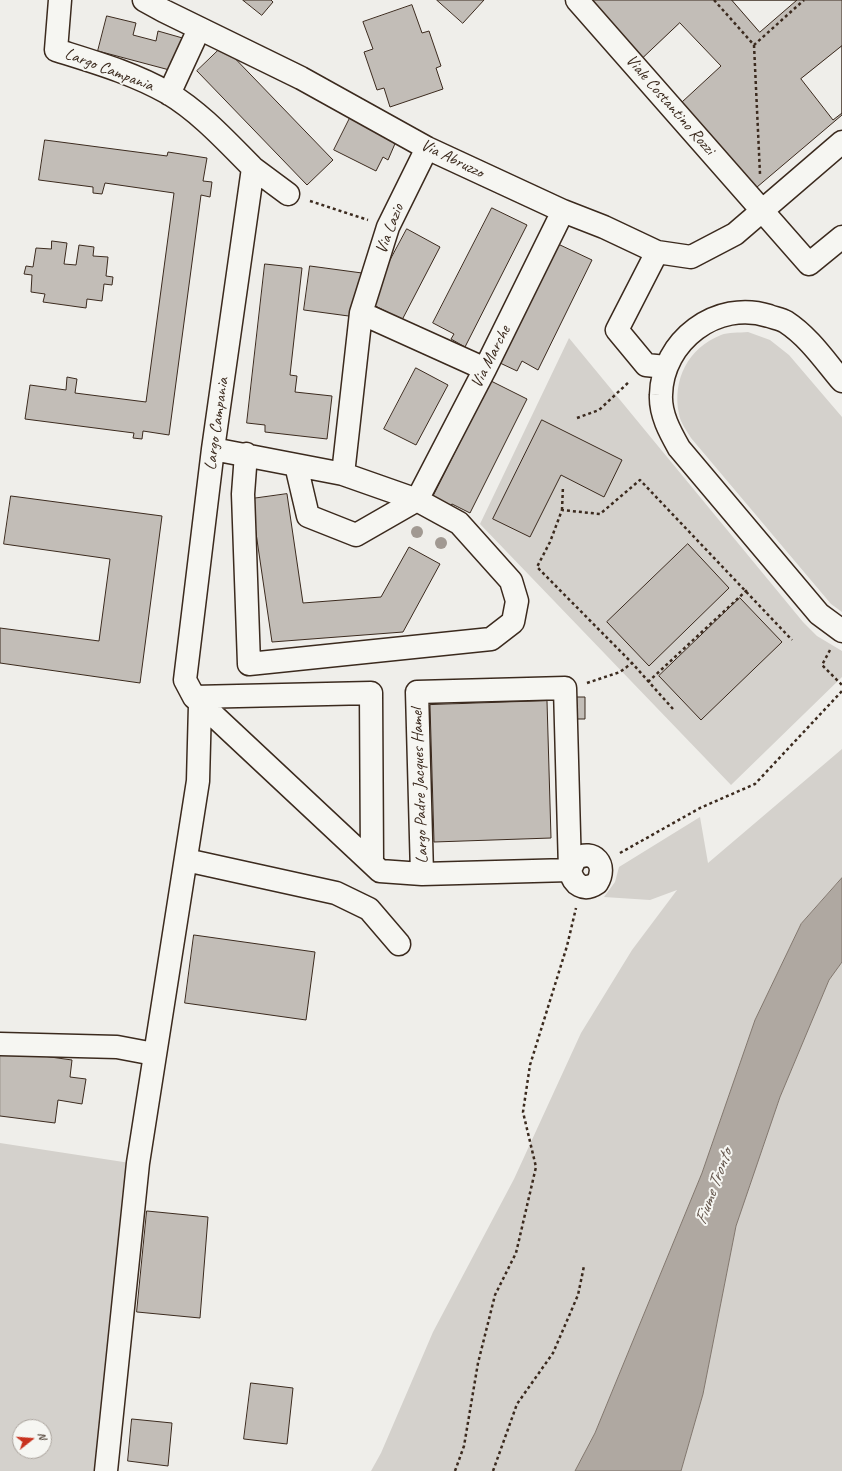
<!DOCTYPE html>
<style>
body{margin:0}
#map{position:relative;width:842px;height:1471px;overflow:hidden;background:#efeeea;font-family:Caveat,sans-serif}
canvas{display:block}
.north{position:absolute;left:12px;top:1419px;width:40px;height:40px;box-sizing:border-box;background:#f6f6f2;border:1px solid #aba49d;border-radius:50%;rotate:73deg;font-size:11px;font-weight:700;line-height:16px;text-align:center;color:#3b2a1e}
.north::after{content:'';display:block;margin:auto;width:14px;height:18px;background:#c8321e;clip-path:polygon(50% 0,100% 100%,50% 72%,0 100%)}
</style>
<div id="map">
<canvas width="842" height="1471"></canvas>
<div class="north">N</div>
</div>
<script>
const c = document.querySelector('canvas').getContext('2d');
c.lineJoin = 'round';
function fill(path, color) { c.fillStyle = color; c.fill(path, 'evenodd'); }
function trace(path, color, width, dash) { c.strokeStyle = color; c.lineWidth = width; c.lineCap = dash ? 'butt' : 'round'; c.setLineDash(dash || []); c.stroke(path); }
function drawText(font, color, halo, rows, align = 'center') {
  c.font = font + ' Caveat,sans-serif'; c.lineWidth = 4; c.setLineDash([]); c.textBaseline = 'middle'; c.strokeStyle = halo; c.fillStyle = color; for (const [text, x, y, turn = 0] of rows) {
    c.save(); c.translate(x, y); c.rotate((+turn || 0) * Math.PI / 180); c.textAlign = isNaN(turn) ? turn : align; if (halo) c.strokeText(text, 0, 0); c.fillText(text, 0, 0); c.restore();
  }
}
const green = new Path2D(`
 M748,332l22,8 19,15 53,62v195l-11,-8 -140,-166c-4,-7 -11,-16 -12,-24 -7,-34 9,-66 42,-79 7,-3 18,-2 27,-3z
 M569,338l234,284 14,14 25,15v26l-111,108 -251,-261z
 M842,749v129l-41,46 -46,96 -53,153 -107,260 -20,38h-204l10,-18 52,-121 81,-153 67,-146 51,-83 45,-60 -27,10 -46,-3 11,-15 4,-15 81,-50 8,46z
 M842,962v509h-161l22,-77 33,-168 44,-129 49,-117z
 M0,1143l130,20 -33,308h-97zM20,1427h24v24h-24z`);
const water = new Path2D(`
 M842,878v84l-13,18 -49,117 -44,129 -33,168 -22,77h-106l20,-38 107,-260 53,-153 46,-96z`);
const building = new Path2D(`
 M243,0h28l2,2 -11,13z
 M437,0h47l-21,23z
 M588,0h254v115l-92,78z
 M732,0h65l-37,32z
 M412,5l10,28 7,-2 12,35 -5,2 7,21 -53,18 -6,-19 -7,2 -13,-38 9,-3 -10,-27z
 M107,16l29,7 -3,12 23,6 2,-10 28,8 -9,33 -79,-21z
 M680,23l41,43 -39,36 -40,-43z
 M223,46l110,114 -26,25 -110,-114z
 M842,46v67l-9,7 -32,-41z
 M351,116l46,23 -9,21 -5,-3 -7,14 -42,-21z
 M45,140l122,16 1,-4 39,6 -4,23 9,1 -2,15 -9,-2 -32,240 -26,-4 -1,8 -9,-1 1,-5 -109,-14 5,-34 36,5 1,-13 10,2 -2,14 71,9 28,-209 -69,-10 -3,11 -9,-1v-6l-54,-7z
 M492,208l35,17 -62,122 -14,-8 3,-5 -21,-11z
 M407,229l33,18 -38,73 -34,-18z
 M52,241l15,2 -3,21 12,1 3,-20 15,2 -1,9 15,1 -2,19 7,1 -1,8 -8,-1 -2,17 -15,-2 -1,9 -43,-6 2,-8 -14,-2 1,-17 -8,-1 2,-8 7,1 3,-19 15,1z
 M558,244l34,16 -54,110 -16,-9 -5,10 -17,-8z
 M265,264l37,4 -12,107 7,1 -2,16 37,4 -5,43 -62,-7v-7l-18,-2z
 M310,266l52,7 -6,44 -52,-7z
 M416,368l32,17 -32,60 -32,-16z
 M491,381l36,18 -57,114 -18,-9 -5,4 -16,-7z
 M542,420l80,40 -18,37 -43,-22 -31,62 -37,-18z
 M287,494l16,109 78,-6 28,-50 31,17 -37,68 -131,10 -21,-143z
 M11,496l151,20 -22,167 -140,-20v-35l99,13 11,-82 -106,-15z
 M688,544l41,44 -80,78 -42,-44z
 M740,598l42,44 -81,78 -42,-44z
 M574,697h11v22h-10z
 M547,701l4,137 -117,4 -4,-137z
 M194,935l121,17 -9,68 -121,-17z
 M0,1050l72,10 -2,17 16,2 -4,25 -24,-4 -3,23 -55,-7z
 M147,1211l61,6 -8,101 -63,-6z
 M251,1383l42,5 -6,56 -43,-5z
 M132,1419l40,4 -4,43 -40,-5z`);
const path = new Path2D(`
 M714,0l40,45 50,-45
 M754,45l6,129
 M310,201l58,19
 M577,418l22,-8 31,-29
 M562,510l1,-24
 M830,650l-8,15 20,20
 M648,682l99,-92
 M587,683l33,-11 12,-9
 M673,709l-41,-46 -95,-96 13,-25 12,-32 38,4 40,-34 152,160
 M620,853l80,-45 55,-24 87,-93
 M455,1471l9,-25 14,-83 17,-68 21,-42 20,-86 -13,-55 7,-47 37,-119 9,-38
 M493,1471l24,-67 36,-51 25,-58 6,-29`);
const minor = new Path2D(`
 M60,0l-4,50c38,12 77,23 112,43 32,19 59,49 85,75l-40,281 -28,231 9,17 186,174 42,3 148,-4
 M144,0l20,11 137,67 126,70 136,63 41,16 53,25 34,5 44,-23 107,-92
 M577,0l232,264 33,-27
 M169,94l30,-65
 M253,168l35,26
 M657,252l-40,78 29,35 20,2
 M361,313l124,56
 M842,381c-17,-20 -33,-44 -56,-59 -5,-3 -12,-4 -17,-6 -52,-17 -107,25 -108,79 -1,19 9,37 18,53l140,166 23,17
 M213,449l130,25 74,26 68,-131 78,-158
 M246,454l-3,40 6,170 242,-25 22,-17 4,-21 -6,-20 -52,-58 -42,-23 -61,35 -48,-19 -12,-51
 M343,474l18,-161 27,-86 39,-79
 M194,697l177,-4 1,170
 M186,860l150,33 33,16 30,35
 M422,874l-5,-182 148,-4 5,182c3,15 14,22 27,13 11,-18 -3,-35 -22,-24l-5,11
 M0,1044l117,3 37,7
 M106,1471l32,-308 60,-382 2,-76`);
const trees = [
 [417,532],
 [441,543]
];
const streetNames = [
 ["Largo Campania",109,70,21],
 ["Viale Costantino Rozzi",670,105,49],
 ["Via Abruzzo",452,159,26],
 ["Via Lazio",390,229,-69],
 ["Via Marche",491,357,-63],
 ["Largo Campania",217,424,-82],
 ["Largo Padre Jacques Hamel",420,786,-92]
];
const waterNames = [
 ["Fiume Tronto",714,1187,-70]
];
fill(green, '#d4d1cc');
fill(water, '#afa8a1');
trace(water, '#81766d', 1);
fill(building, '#c2bdb7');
trace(building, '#3b2a1e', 1);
trace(minor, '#3b2a1e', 25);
trace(path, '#3b2a1e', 2.5, [3, 3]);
trace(minor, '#f6f6f2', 22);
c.fillStyle = '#a19992';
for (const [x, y] of trees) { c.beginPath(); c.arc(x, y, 6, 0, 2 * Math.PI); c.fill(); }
drawText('17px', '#3b2a1e', '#f6f6f2', streetNames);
drawText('italic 18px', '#64564c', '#f6f6f2', waterNames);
</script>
